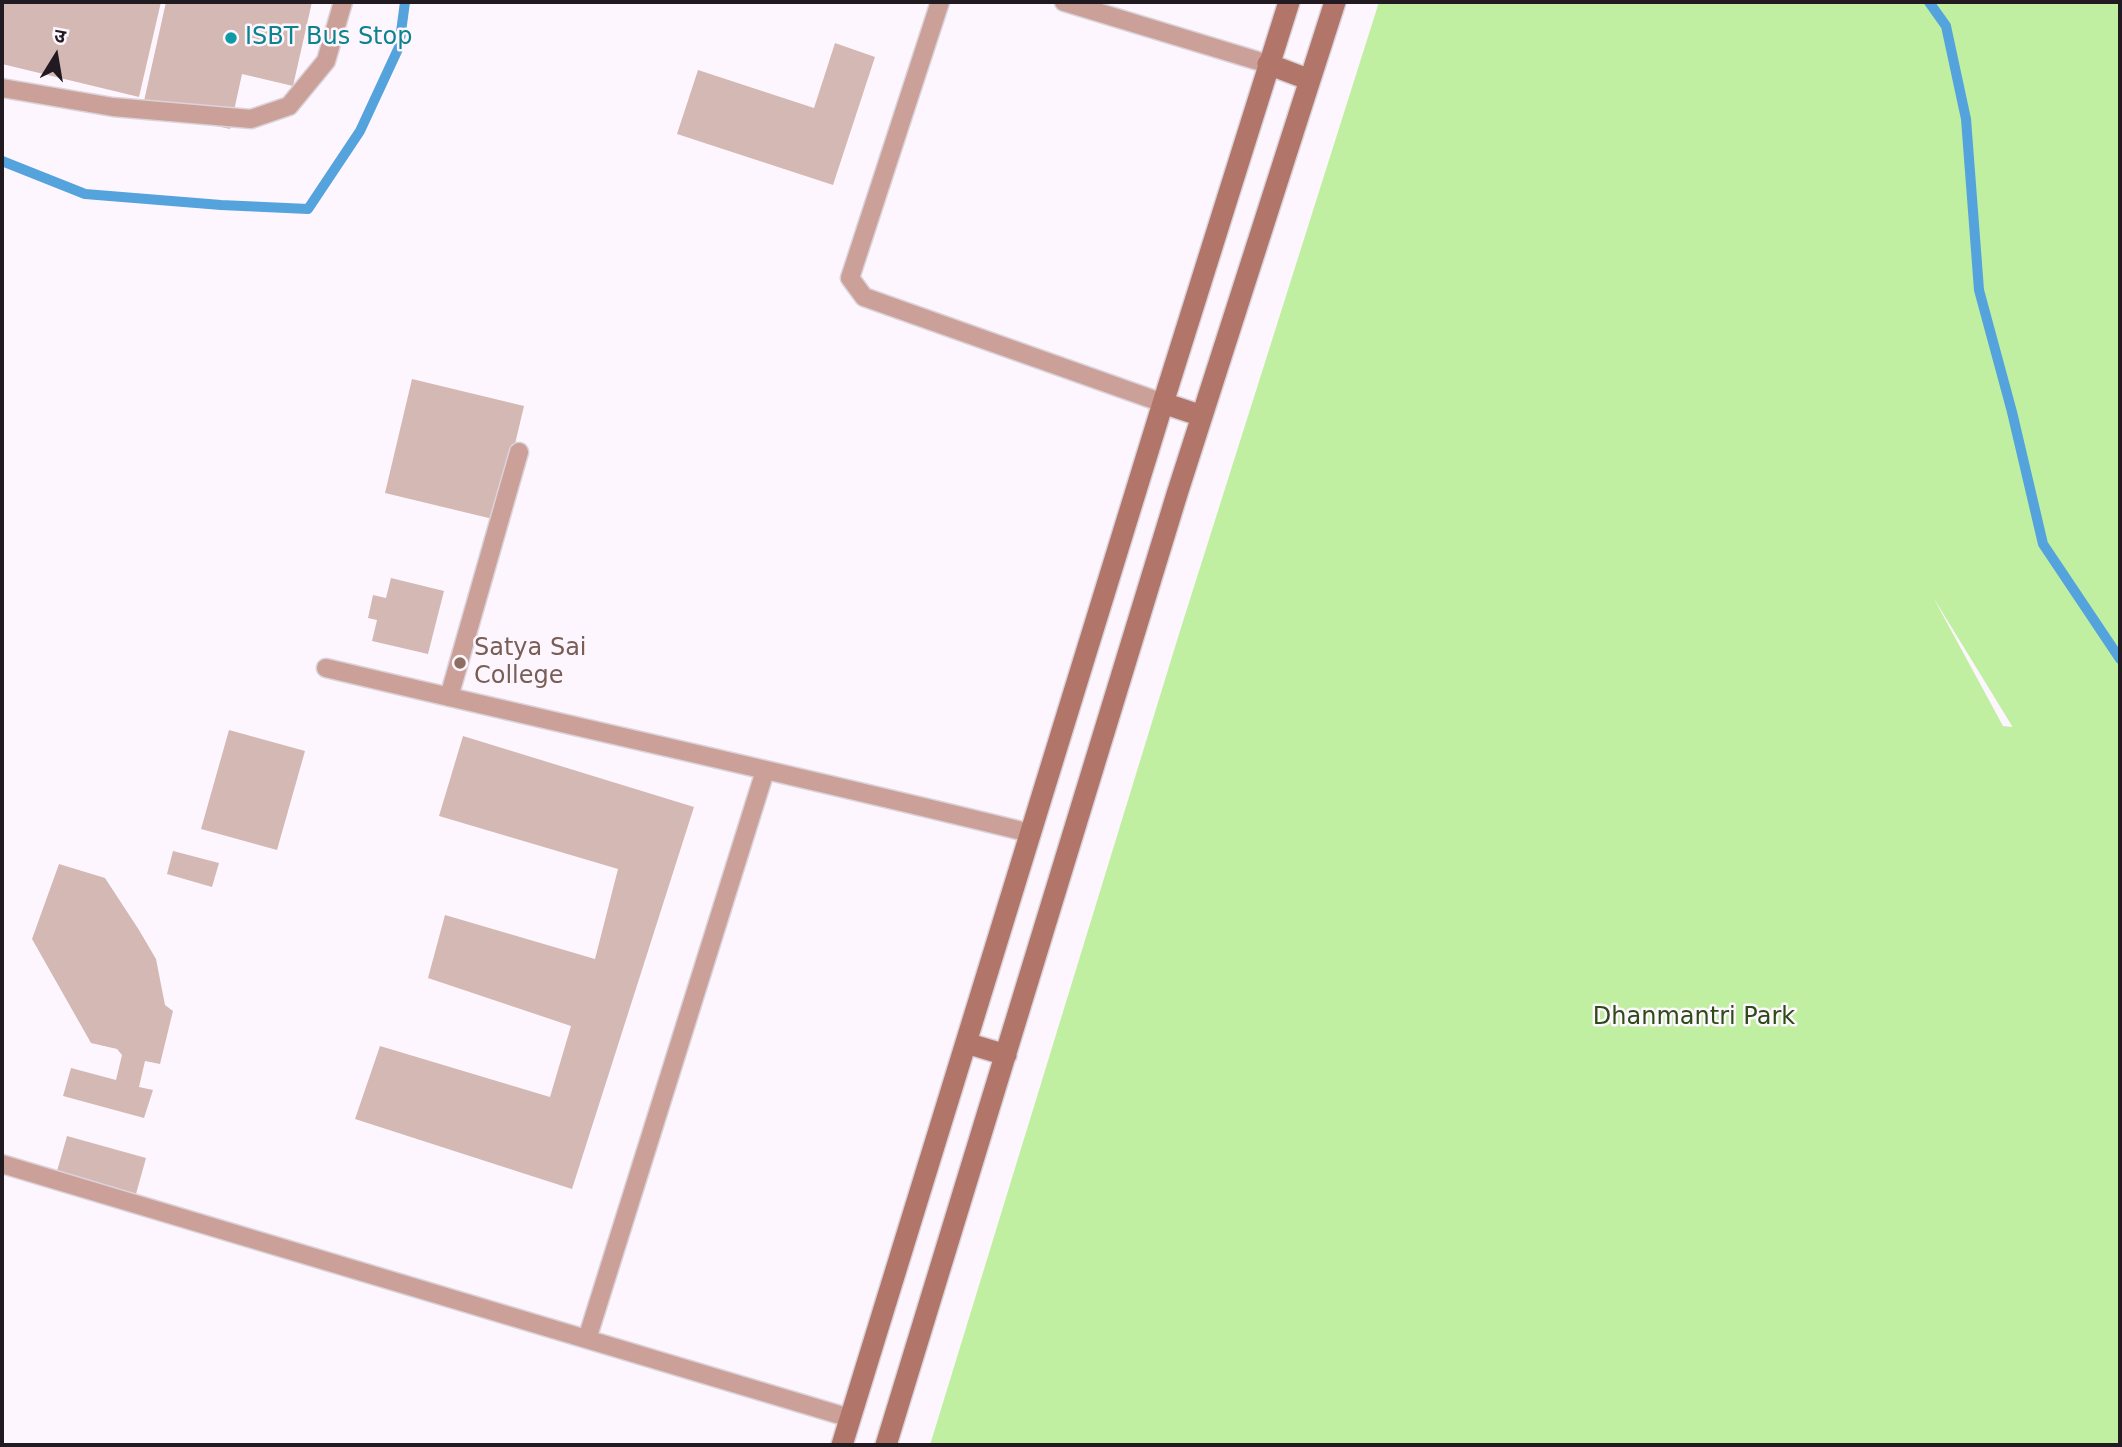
<!DOCTYPE html>
<meta charset="utf-8">
<style>
body{margin:0}
#map{position:relative;width:2122px;height:1447px;overflow:hidden;background:#fef6fe;font-family:"DejaVu Sans","Noto Sans Devanagari",sans-serif}
canvas{display:block}
.frame{position:absolute;inset:0;border:4px solid #211a20;pointer-events:none}
.north{position:absolute;left:21px;top:21px;width:70px;height:70px;-webkit-text-stroke:5px #fef6fe;paint-order:stroke;rotate:11deg;font-size:19px;font-weight:700;line-height:28px;text-align:center;color:#211a20}
.north::after{content:'';display:block;margin:auto;width:24px;height:32px;background:#211a20;clip-path:polygon(50% 0,100% 100%,50% 72%,0 100%)}
</style>
<div id="map">
<canvas width="2122" height="1447"></canvas>
<div class="frame"></div>
<div class="north">उ</div>
</div>
<script>
const c = document.querySelector('canvas').getContext('2d');
c.lineJoin = 'round';
function fill(path, color) { c.fillStyle = color; c.fill(path, 'evenodd'); }
function trace(path, color, width, dash) { c.strokeStyle = color; c.lineWidth = width; c.lineCap = dash ? 'butt' : 'round'; c.setLineDash(dash || []); c.stroke(path); }
function drawText(font, color, halo, rows, align = 'center') {
  c.font = font + ' "DejaVu Sans",sans-serif'; c.lineWidth = 5; c.setLineDash([]); c.textBaseline = 'middle'; c.strokeStyle = halo; c.fillStyle = color; for (const [text, x, y, turn = 0] of rows) {
    c.save(); c.translate(x, y); c.rotate((+turn || 0) * Math.PI / 180); c.textAlign = isNaN(turn) ? turn : align; if (halo) c.strokeText(text, 0, 0); c.fillText(text, 0, 0); c.restore();
  }
}
const green = new Path2D(`
 M1379,2h741v1443h-1190l249,-811zM1933,597l79,129v1l-9,-1z`);
const stream = new Path2D(`
 M1929,2l17,24 20,93 13,171 33,122 31,132 77,115
 M2,161l83,33 136,11 87,4 52,-78 39,-84 6,-45`);
const building = new Path2D(`
 M2,2h159l-22,95 -137,-33z
 M166,2h146l-19,84 -51,-12 -12,55 -88,-19z
 M835,43l40,14 -42,128 -156,-51 21,-64 116,38z
 M412,379l112,27 -27,114 -112,-27z
 M391,578l53,13 -16,63 -56,-13 5,-21 -9,-2 5,-23 13,3z
 M229,730l76,21 -28,99 -76,-21z
 M463,736l231,71 -122,382 -217,-70 25,-73 170,51 21,-71 -143,-48 17,-63 150,44 23,-90 -179,-53z
 M173,851l46,12 -7,24 -45,-13z
 M59,864l46,14 34,52 17,29 9,46 8,6 -13,53 -15,-3 -6,26 14,3 -9,28 -81,-22 8,-28 45,12 6,-25 -5,-6 -26,-6 -59,-104z
 M67,1136l79,22 -10,36 -79,-23z`);
const lane = new Path2D(`
 M940,2l-90,276 14,19 299,106
 M1064,2l204,62
 M2,88l111,19 138,12 38,-13 37,-45 17,-59
 M326,668c235,56 470,107 704,165
 M449,697l70,-245
 M2,1164l848,254
 M587,1339l178,-568`);
const secondary = new Path2D(`
 M1268,64l42,16
 M1163,403l39,13
 M966,1043l40,12
 M842,1445l321,-1042 126,-401
 M886,1445l291,-951 158,-492`);
const markers = [
 [231,38,7,"#0f9aa8"],
 [460,663,7,"#8d6e63"]
];
const cultureNames = [
 ["ISBT Bus Stop",245,38]
];
const educationNames = [
 ["Satya Sai",474,649],
 ["College",474,677]
];
const parkNames = [
 ["Dhanmantri Park",1694,1018]
];
fill(green, '#c0efa2');
trace(stream, '#54a3dd', 10);
fill(building, '#d4b8b4');
trace(lane, '#dbd3da', 21);
trace(secondary, '#dbd3da', 24);
trace(lane, '#cba098', 18);
trace(secondary, '#b1756a', 21);
for (const [x, y, r, color] of markers) { const dot = new Path2D(); dot.arc(x, y, r, 0, 2 * Math.PI); c.fillStyle = color; c.fill(dot); trace(dot, '#fef6fe', 2.5); }
drawText('24px', '#0d838f', '#fef6fe', cultureNames, 'left');
drawText('24px', '#785e54', '#fef6fe', educationNames, 'left');
drawText('24px', '#2d4b15', '#fef6fe', parkNames);
</script>
